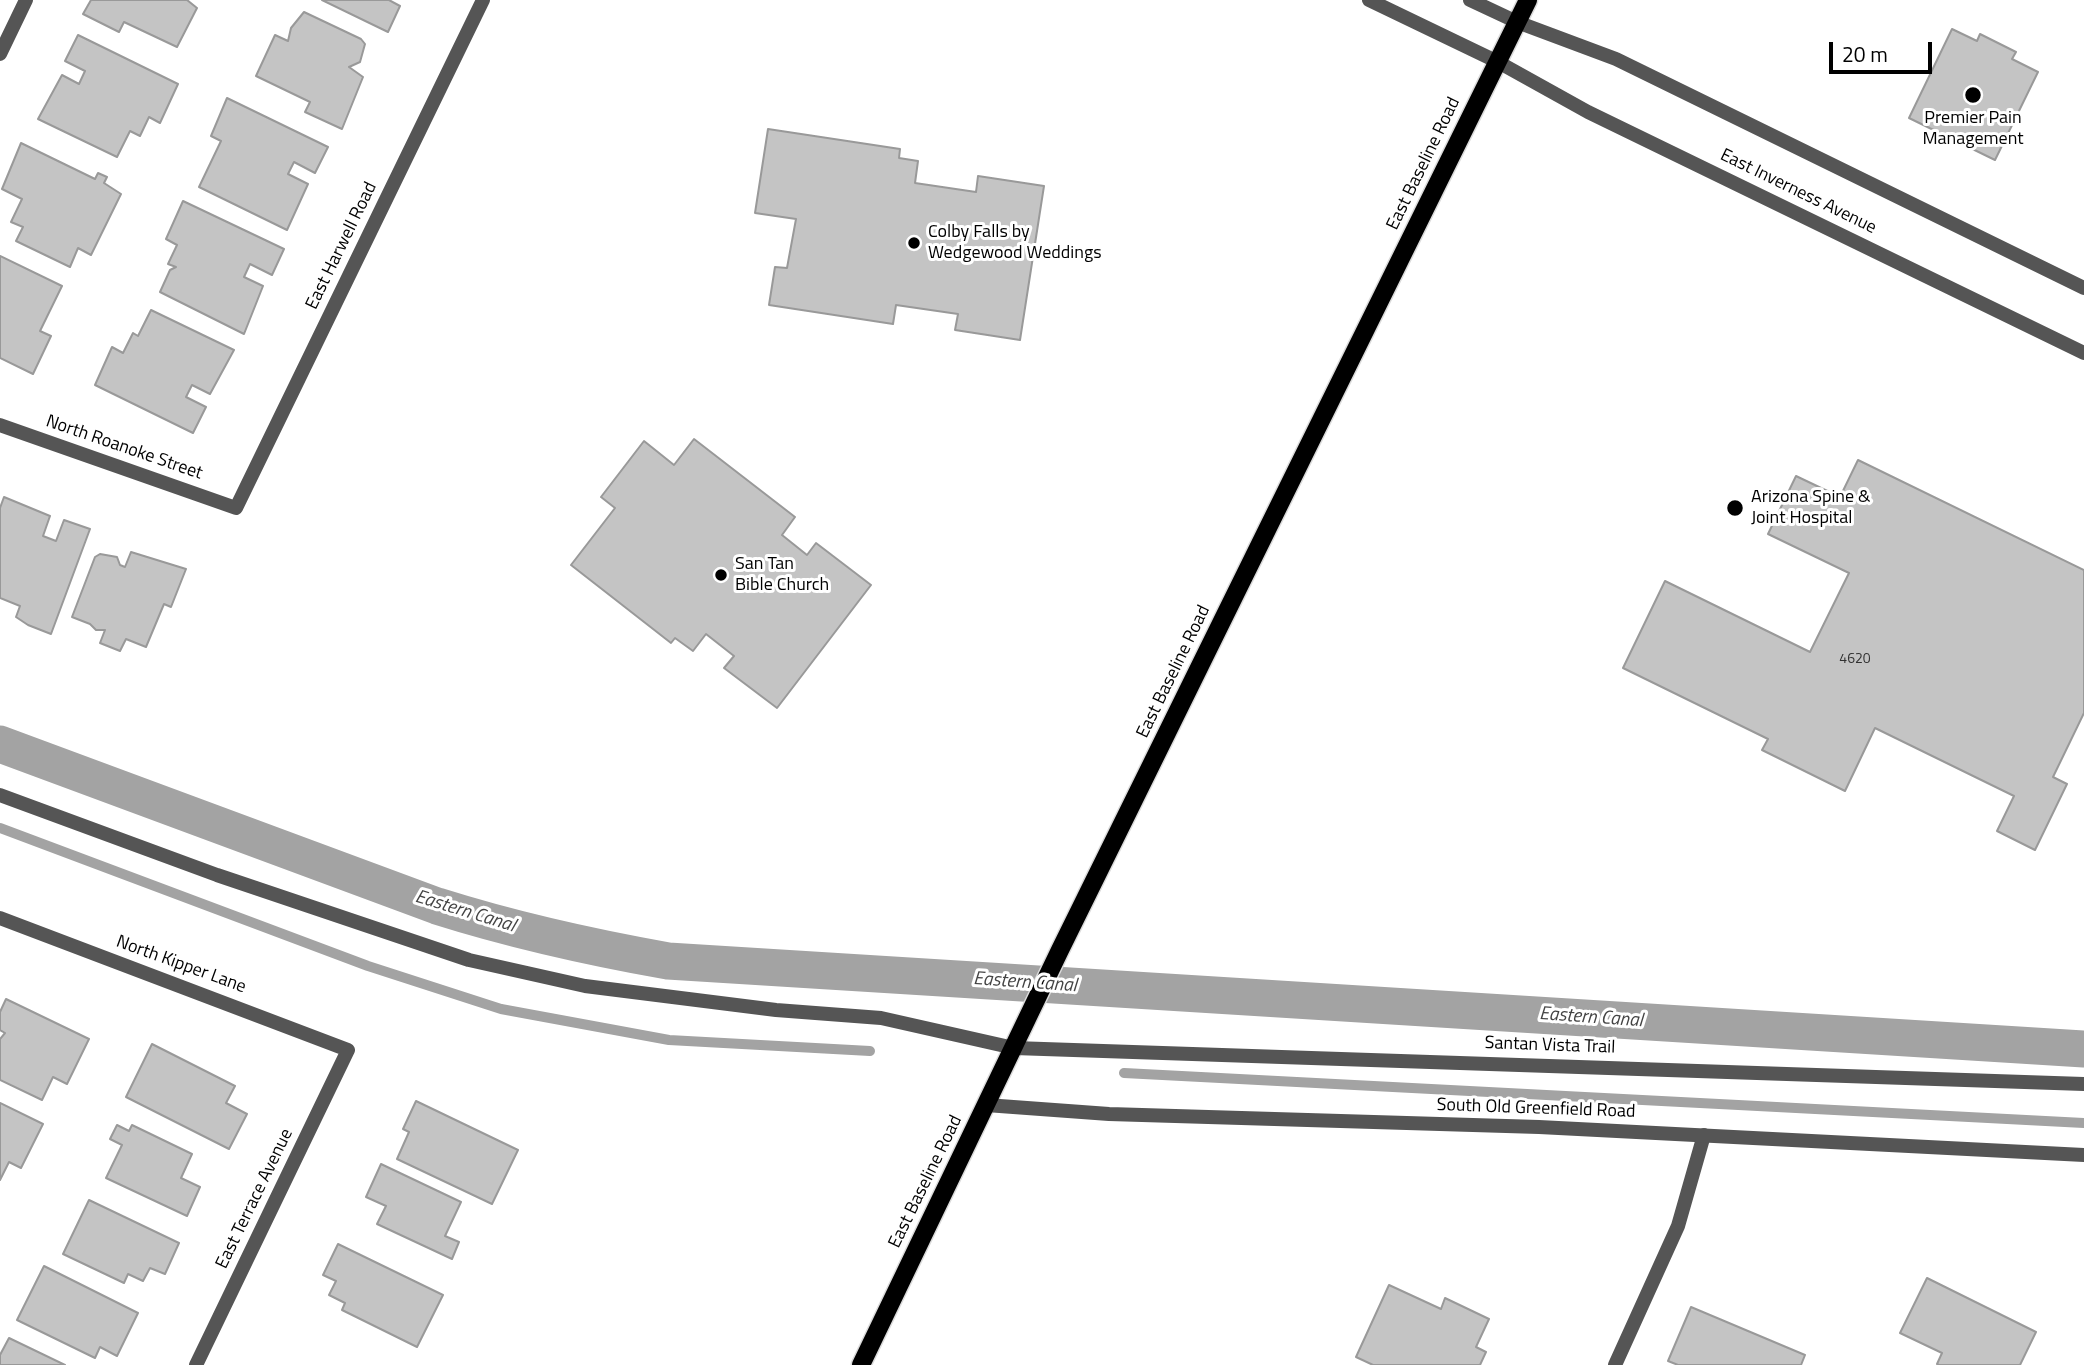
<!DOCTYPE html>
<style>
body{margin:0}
#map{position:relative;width:2084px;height:1365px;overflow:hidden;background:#fff;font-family:"Titillium Web",sans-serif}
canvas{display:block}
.scale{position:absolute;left:1829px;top:42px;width:103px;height:32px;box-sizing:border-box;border:4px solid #000;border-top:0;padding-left:9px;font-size:21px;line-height:24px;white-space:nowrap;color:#000;-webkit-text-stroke:5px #fff;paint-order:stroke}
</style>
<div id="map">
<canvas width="2084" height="1365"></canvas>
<div class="scale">20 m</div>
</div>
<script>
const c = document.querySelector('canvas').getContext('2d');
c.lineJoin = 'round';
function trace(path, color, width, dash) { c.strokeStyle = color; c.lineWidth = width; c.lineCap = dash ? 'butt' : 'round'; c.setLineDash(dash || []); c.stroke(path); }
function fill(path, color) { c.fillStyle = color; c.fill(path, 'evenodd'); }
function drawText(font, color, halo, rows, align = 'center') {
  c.font = font + ' "Titillium Web",sans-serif'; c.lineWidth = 6; c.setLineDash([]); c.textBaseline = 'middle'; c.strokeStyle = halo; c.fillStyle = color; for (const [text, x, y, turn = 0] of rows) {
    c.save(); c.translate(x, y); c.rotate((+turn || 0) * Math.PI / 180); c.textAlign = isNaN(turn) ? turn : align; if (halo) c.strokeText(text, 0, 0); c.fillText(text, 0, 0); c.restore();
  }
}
const stream = new Path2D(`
 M0,828l368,138 133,43 168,31 201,11
 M1124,1073l960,50`);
const canal = new Path2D(`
 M0,744l437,162c76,24 152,41 231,55l1416,88`);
const building = new Path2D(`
 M91,0h96l10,8 -20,39 -53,-25 -5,10 -36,-18z
 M322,0h67l11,6 -12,26z
 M304,12l57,27 4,5 -5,18 -11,5 14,10 -21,52 -37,-17 5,-10 -54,-26 19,-41 13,6 3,-13z
 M1952,29l25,12 3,-7 36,18 -4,7 26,13 -43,88 -86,-42z
 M78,35l100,49 -18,39 -11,-6 -9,19 -10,-5 -13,26 -79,-38 24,-44 17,9 6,-13 -20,-10z
 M227,98l101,49 -13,26 -21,-11 -6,12 20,10 -21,46 -88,-43 22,-46 -10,-5z
 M768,129l132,20 -1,9 19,3 -3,22 61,9 2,-16 66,10 -24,154 -65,-10 3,-16 -62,-9 -3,19 -124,-19 6,-38 12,1 9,-49 -41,-6z
 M21,143l74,36 3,-6 9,4 -3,6 17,11 -30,61 -13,-7 -8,19 -54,-26 7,-14 -12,-5 11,-23 -20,-10z
 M183,201l101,48 -12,26 -22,-11 -6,13 19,9 -19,48 -84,-42 10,-22 6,-3 -8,-3 9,-19 -11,-6z
 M0,256l62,30 -22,45 11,5 -18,38 -33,-16z
 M151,310l83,40 -24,44 -18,-9 -6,12 20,10 -13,26 -98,-48 17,-38 11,6 10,-20 5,3z
 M694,439l101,78 -13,18 25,20 9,-12 55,42 -94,123 -53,-40 10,-12 -28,-22 -13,17 -18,-13 -4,5 -100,-78 44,-57 -14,-11 43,-56 30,24z
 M1858,460l226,110v143l-31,64 14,7 -32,66 -38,-19 17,-35 -139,-68 -30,63 -83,-41 6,-11 -145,-71 42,-87 145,71 39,-79 -81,-39 28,-58 44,21z
 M4,497l46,19 -7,20 13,5 8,-21 26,9 -39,105 -23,-9 -12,-8 4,-11 -20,-8v-90z
 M131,552l55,17 -15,38 -7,-3 -18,43 -20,-8 -6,12 -20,-8 5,-13h-9l-6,-6 -18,-7 23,-60 5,-3 17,3 3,8 5,2z
 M6,999l83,40 -22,45 -14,-7 -11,23 -42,-20v-41l5,-6 -5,-3v-18z
 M152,1044l83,42 -9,17 21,11 -18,35 -103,-52z
 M416,1101l102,49 -26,54 -95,-45 12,-27 -6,-3z
 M0,1103l43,21 -22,44 -12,-6 -9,18z
 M117,1125l12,6 3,-6 60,29 -11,24 19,9 -13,29 -81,-38 16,-33 -12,-6z
 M381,1164l80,38 -16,34 14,6 -7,17 -75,-35 9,-18 -20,-9z
 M89,1200l90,43 -14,31 -15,-6 -7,13 -15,-7 -4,9 -61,-29z
 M338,1244l105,51 -26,52 -75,-37 3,-7 -16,-8 7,-14 -13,-6z
 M44,1266l94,47 -21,43 -17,-9 -5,11 -78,-38z
 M1927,1278l109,54 -16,33h-81l-2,-1 5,-11 -42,-20z
 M1389,1285l52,24 4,-11 44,21 -13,28 10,5 -6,13h-107l-17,-8z
 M1691,1307l114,48 -4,10h-123l-10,-4z
 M9,1338l56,27h-65v-10z`);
const service = new Path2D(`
 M0,795l217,80 252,85 116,26 191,24 105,8 133,30 1070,36
 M1615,1365l63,-139 26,-91`);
const minor = new Path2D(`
 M1369,0l129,62 90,50 496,241
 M1470,0l47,22 99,37 468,229
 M0,54l26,-54
 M0,425l236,83 247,-508
 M0,918l348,132 -152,315
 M986,1105l123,9 430,13 545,28`);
const primary = new Path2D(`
 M861,1365l199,-415 468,-950`);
const markers = [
 [1973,95,9,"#000"],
 [914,243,7,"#000"],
 [1735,508,9,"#000"],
 [721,575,7,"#000"]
];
const numberNames = [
 ["4620",1855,660]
];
const poiNames = [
 ["Premier Pain",1973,119,"center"],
 ["Management",1973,140,"center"],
 ["Colby Falls by",928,233],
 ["Wedgewood Weddings",928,254],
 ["Arizona Spine &",1751,498],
 ["Joint Hospital",1751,519],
 ["San Tan",735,565],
 ["Bible Church",735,586]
];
const streetNames = [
 ["East Baseline Road",1424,164,-64],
 ["East Inverness Avenue",1798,192,26],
 ["East Harwell Road",342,246,-64],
 ["North Roanoke Street",124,448,19],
 ["East Baseline Road",1174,672,-64],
 ["North Kipper Lane",181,965,20],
 ["Santan Vista Trail",1550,1046,2],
 ["South Old Greenfield Road",1536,1109,2],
 ["East Baseline Road",926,1182,-64],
 ["East Terrace Avenue",255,1199,-64]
];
const waterNames = [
 ["Eastern Canal",465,912,17],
 ["Eastern Canal",1025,983,4],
 ["Eastern Canal",1591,1018,4]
];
trace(stream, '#a3a3a3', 10);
trace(canal, '#a3a3a3', 37);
fill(building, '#c4c4c4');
trace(building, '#999', 2);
trace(primary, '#dbdbdb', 21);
trace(service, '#555', 14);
trace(minor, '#555', 14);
trace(primary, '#000', 18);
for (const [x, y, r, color] of markers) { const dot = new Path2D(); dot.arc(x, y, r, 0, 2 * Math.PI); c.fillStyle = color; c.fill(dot); trace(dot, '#fff', 2.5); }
drawText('14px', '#313131', null, numberNames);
drawText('18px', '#000', '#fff', poiNames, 'left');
drawText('18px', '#000', '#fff', streetNames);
drawText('italic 19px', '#444', '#fff', waterNames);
</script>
